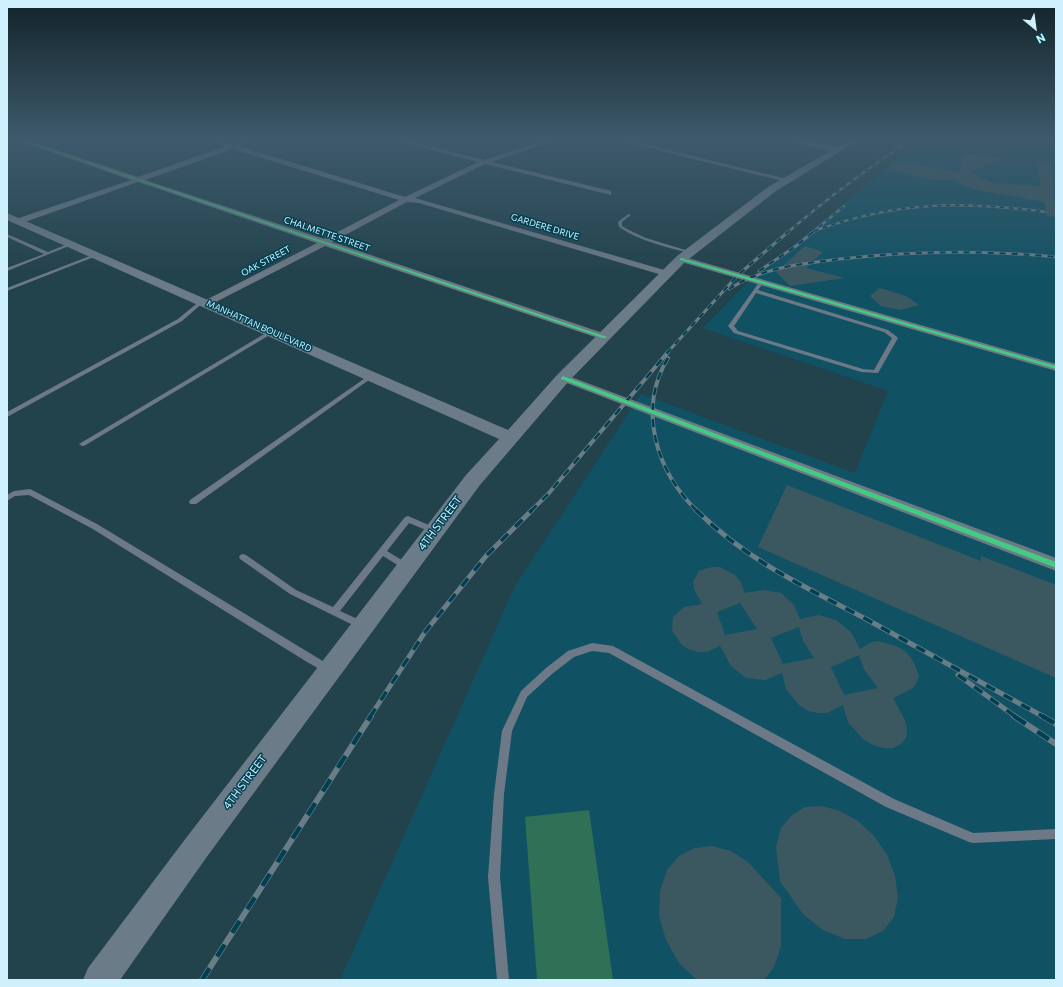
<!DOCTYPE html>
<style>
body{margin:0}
#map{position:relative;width:1063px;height:987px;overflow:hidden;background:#22424c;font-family:Commissioner,sans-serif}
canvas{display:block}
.frame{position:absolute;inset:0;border:8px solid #cff1fe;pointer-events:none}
.north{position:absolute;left:1015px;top:8px;width:40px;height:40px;-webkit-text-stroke:3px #004052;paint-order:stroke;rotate:151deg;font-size:11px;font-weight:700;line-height:16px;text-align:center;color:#cff1fe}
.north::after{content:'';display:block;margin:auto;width:14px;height:18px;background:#cff1fe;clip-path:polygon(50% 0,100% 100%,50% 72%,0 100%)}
</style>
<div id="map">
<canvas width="1063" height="987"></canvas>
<div class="frame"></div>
<div class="north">N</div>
</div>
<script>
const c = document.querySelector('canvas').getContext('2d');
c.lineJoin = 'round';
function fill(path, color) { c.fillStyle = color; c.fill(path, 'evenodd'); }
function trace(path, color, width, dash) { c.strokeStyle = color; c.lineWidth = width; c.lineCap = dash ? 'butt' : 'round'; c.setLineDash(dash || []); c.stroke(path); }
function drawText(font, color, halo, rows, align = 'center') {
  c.font = font + ' Commissioner,sans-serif'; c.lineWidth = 3; c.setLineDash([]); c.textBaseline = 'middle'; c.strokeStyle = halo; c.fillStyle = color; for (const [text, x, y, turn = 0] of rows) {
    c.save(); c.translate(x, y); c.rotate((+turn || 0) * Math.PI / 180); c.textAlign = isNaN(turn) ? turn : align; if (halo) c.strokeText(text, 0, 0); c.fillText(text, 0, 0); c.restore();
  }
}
const built = new Path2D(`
 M926,140h130v840h-716l175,-394 126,-192 214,79 33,-82 -185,-63 39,-40 150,-125z`);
const water = new Path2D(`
 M589,810l24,170h-76l-12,-163z`);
const building = new Path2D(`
 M969,154l35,5 -34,13 22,11 49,3 -4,-21 14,-2 5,53 -9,1 -3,-15 -71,-13 -9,-3 -7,-6h-21l-15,-2 -31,-10 1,-5 36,3 32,7 5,-18z
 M805,246l18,6 -17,16 39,10 -55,8 -14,-14z
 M880,288l26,8 13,9 -19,5 -19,-4 -11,-10z
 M787,485l194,76v-5l75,29v93l-298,-131z
 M712,567h8l15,8 5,6 5,12 19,-3 17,3 13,12 6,14 19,-4 17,5 15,12 9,17 10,-6 8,-2 18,5 9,5 7,8 7,16 -2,7 -4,6 -20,10 12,22 2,9 -1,9 -5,6 -8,4h-9l-11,-3 -10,-6 -15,-17 -5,-17 -16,8h-9l-10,-2 -9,-6 -13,-16 -4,-16 -17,7 -19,-2 -15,-12 -11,-20 -13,6h-8l-9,-2 -8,-5 -10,-14 1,-14 11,-10 18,-3 -8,-15 -1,-7 6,-11zM740,603l17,26 -32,6 -8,-23zM799,627l4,14 11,17 -31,6 -12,-26zM859,655l5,14 14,19 -34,7 -13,-28z
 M822,806l18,5 18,10 16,15 13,19 8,21 3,22 -4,19 -11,14 -17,8h-21l-22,-9 -20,-16 -23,-33 -4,-34 5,-19 11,-13 13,-8z
 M712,846l19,5 17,11 33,36v48l-7,21 -10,13h-67l-18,-17 -13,-23 -7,-24 1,-25 7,-21 12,-14 16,-8z`);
const lane = new Path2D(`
 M628,214l3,1 -9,7v4l7,4 17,8 46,14 -2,1c-25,-6 -50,-12 -71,-26l-1,-5z
 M7,234l41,18 22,-9 4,1 -67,27v-3l37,-14 -37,-17z
 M95,254l4,1 -92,36v-3z
 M760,281l4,1 -6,8 130,40 9,7 1,1 -20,35 -17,-1 -127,-39 -6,-7zM756,293l128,39 8,6 -18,32 -11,-1 -125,-38 -4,-5z
 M201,300l4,1 -23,20 -175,96v-5l171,-93z
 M271,330l2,1v2l-189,113h-2l-3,-2z
 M371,374l3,2 -1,1 -177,127h-6l-1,-2 1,-2z
 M30,489l67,35 234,142 1,3 -1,3 -3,1 -3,-1 -18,-10 -216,-134 -62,-33 -14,1 -8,5v-6l7,-4z
 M408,516l28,12 1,2 -1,2 -3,1 -24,-10 -22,28 23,14 1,2 -1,2 -3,1 -3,-1 -21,-13 -43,55 24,11 1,3 -1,3 -3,1 -71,-35 -50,-35 -1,-2 1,-2 3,-1 3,1 50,35 37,17 72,-90z
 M592,643l21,3 281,153 79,34 83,-4v10l-83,4 -4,-1 -83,-35 -277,-154 -17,-2 -18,6 -22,17 -25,23 -15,34 -8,63 -4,83 9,103h-12l-9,-103 6,-83 8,-63 19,-40 25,-23 22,-17z`);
const street = new Path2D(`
 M17,140h10l111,37 88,-31 -17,-6c8,0 15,3 23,4 4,0 14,-4 22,-4l-15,6 166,51 73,-35 -84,-22h11l79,20 62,-20h10l-64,22 119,29v4l-126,-31 -70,34 253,73 2,2 -5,3 -3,-1 -243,-72 -12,-1 -75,40 277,93 1,2 -1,2h-8l-276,-93 -117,60 -5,-3 1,-2 113,-58 -179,-61 -116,41h-6v-4l115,-39zM233,149l166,51 -75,39 -179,-59z
 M616,140h12l163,40 -4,2z
 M681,256l375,108v7l-378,-110v-4z
 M563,374l493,184v13l-497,-191 -2,-2 2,-2z`);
const secondary = new Path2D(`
 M787,140h17l33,7 12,-7h10l-83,51 -91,71 -116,119 -89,104 -274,373 -86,122h-37l5,-12 98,-130 280,-363 33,-36 -492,-219v-7l501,217 49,-55 120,-119 91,-69 62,-36z`);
const railFar4 = new Path2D(`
 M814,231c83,-30 146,-30 232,-19
 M787,233c39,-34 80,-64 123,-93
 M812,233l32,-27`);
const railFar3 = new Path2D(`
 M759,271l37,-25 17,-14
 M729,289c34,-22 72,-25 111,-30 72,-8 143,-9 216,-2
 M667,353l71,-78 50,-43`);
const railFar2 = new Path2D(`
 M668,358c-31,51 -12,113 29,153
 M531,511l18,-18 119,-141`);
const railFar1 = new Path2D(`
 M696,510c52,51 107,76 170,109 60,33 119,66 178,98
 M958,675l58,42
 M370,717l55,-85 61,-76 46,-46`);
const rail = new Path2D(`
 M1014,716l42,28
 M1042,716l14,8
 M202,980l169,-264`);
const cycleway = new Path2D(`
 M19,140h4l584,197 -2,1h-2z
 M680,258h2l374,108v3l-376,-109z
 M563,376l493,186v6l-495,-189v-1z`);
const farStreetnames = [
 ["GARDERE DRIVE",545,227,17],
 ["CHALMETTE STREET",327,234,19],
 ["OAK STREET",266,261,-28],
 ["MANHATTAN BOULEVARD",259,326,24]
];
const streetNames = [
 ["4TH STREET",440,523,-53],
 ["4TH STREET",245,782,-53]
];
fill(built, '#105264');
fill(water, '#2f7056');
fill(building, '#3b5861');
fill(lane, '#6d7987');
fill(street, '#6d7987');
fill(secondary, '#6c7b88');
trace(railFar4, '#697d87', 2.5);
trace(railFar3, '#697d87', 3);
trace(railFar2, '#697d87', 4);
trace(railFar1, '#697d87', 5);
trace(rail, '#697d87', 6);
trace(railFar4, '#004052', 1.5, [4.5]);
trace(railFar3, '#004052', 2, [6]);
trace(railFar2, '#004052', 2.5, [8]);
trace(railFar1, '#004052', 3.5, [10]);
trace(rail, '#004052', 4.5, [14]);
fill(cycleway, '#46c982');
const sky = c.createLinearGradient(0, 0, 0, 278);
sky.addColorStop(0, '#13242a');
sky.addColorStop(0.5, '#3e5a6c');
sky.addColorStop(1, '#3e5a6c00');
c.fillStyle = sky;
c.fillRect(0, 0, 1063, 278);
drawText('9px', '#cff1fe', '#004052', farStreetnames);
drawText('11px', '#cff1fe', '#004052', streetNames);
</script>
